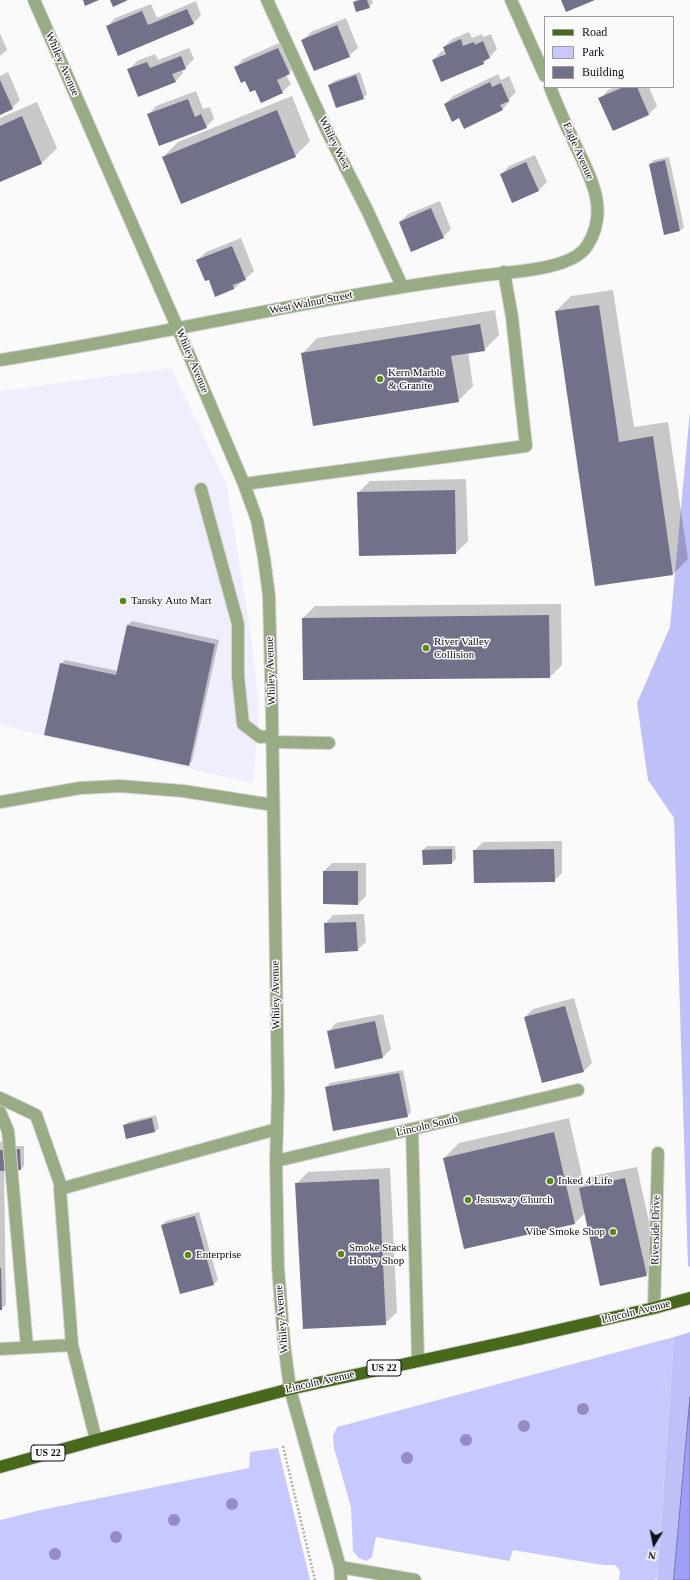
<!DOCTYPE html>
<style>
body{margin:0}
#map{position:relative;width:690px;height:1580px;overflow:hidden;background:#fafafa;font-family:"Times New Roman",serif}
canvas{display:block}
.legend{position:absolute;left:544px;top:16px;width:130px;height:72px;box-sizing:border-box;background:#fafafa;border:1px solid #9c9c9f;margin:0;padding:5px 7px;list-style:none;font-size:12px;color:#0e0e17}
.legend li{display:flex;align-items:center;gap:8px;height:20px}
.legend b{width:20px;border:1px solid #9c9c9f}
.north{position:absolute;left:634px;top:1524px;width:40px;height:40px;-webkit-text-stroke:3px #fafafa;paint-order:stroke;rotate:190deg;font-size:11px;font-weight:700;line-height:16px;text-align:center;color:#0e0e17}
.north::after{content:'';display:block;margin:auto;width:14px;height:18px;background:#0e0e17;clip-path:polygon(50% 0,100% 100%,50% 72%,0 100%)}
</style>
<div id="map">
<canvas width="690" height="1580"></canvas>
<ul class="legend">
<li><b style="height:5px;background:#48681c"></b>Road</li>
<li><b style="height:11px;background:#c7c8ff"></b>Park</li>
<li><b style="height:11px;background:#71718a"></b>Building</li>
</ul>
<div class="north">N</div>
</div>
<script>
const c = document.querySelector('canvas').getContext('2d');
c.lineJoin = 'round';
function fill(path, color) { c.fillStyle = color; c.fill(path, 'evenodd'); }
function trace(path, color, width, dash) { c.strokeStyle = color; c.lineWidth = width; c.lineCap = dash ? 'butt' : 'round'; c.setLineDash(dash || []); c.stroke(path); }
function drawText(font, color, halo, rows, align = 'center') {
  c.font = font + ' "Times New Roman",serif'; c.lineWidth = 3; c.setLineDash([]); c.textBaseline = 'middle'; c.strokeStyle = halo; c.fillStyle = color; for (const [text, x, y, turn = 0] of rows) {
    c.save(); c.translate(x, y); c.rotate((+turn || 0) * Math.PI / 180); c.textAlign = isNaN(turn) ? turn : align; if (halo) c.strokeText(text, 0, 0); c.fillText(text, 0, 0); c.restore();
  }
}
const built = new Path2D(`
 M171,368l56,117 24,152 8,73 -6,73 -213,-48 -40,-11v-333z`);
const green = new Path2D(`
 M674,1337l-17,241 -3,2h-35l1,-9 -5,-6h-12l-90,-15 -4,11 -133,-24 -4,20 -6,4 -7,-3 -6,-7 -2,-44 -17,-59 -1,-12 4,-9z
 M278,1448l32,132h-310v-60l41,-10 208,-42 1,-16z`);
const forest = new Path2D(`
 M690,411v855l-2,1 -14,-449 -26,-38 -11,-77 33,-76z
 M690,1332v248h-33l17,-243z`);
const water = new Path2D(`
 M690,1397v183h-16z`);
const shadow = new Path2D(`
 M356,0h16l1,3 -4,4 -15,-4z
 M196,1l5,14 -8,9 -86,3 8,-9 36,-14 6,14z
 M346,18l12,30 -9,8 -46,-16 8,-8z
 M469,32l3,6 10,-4 1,3 8,-3 6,15 -13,14 -51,-3 8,-8 4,-2 -1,-3 8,-8zM450,52l-8,5v-2z
 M0,33l7,17 -7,6z
 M286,40l12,25 -12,10 5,9 -9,8 -26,-4 -21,-20 8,-9z
 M189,48l5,11 -9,9 -3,1 1,4 -8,9 -47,-12 9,-9 18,-7 3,6z
 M8,72l12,28 -8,8 -12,6v-38z
 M360,72l7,22 -4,4 -33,-13 4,-4z
 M498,74l3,6 8,-4 7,16 -7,7 1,2 -8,9 -43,7 -14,-13 8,-8z
 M616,87h33l8,19 -8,8 -36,15 -13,-30 8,-9z
 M196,91l7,18 7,-2 4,12 -8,8 -58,-12 8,-9z
 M292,96l18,45 -15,15 -132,1 15,-15z
 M37,102l20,46 -15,15 -42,18v-63z
 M535,155l12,27 -8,8 -26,11 -12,-26 8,-9z
 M669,157l15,70 -4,4 -30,-67 4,-4z
 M440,201l11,28 -8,8 -43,-15 8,-8z
 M241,238l13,33 -20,18 -25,-11 -12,-18 9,-8z
 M613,290l21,137 34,-5 20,137 -15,15 -117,-263 15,-15z
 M495,310l4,25 -15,15 -16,2 5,34 -15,15 -156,-47 15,-16z
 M466,479l2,62 -12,12 -98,-60 12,-12z
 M561,604l1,61 -12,12 -247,-59 12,-12z
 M132,621l87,19 -27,121 -4,4 -127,-101 4,-4 53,11 10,-46z
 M562,841v32l-8,8 -80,-30 9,-9z
 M427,846h28l1,13 -4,4 -29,-13z
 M332,863h34v33l-8,8 -34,-33z
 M364,914l2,28 -9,8 -32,-26 8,-9z
 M574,998l18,65 -8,8 -59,-54 8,-8z
 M383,1014l8,35 -9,9 -54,-26 8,-9z
 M403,1070l8,42 -4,4 -81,-29 4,-4z
 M156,1115l3,13 -4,4 -29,6 -2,-12 4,-4z
 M569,1118l15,66 8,-8 45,-9 21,96 -12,12 -61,-62 -10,10 -110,25 -21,-90 15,-15z
 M0,1142h3v4h21v20l-4,4h-16l2,135 -6,4z
 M390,1168l7,144 -12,12 -89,-140 12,-12z
 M199,1212l19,68 -4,4 -34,9 -18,-68 4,-4z`);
const building = new Path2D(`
 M83,0h16l-14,6z
 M110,0h18l-15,7z
 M360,0h7l3,8 -14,4 -3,-10z
 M561,0h34l-29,12z
 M187,9l7,15 -76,32 -12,-30 36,-15 6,14z
 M337,25l13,32 -36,14 -13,-31z
 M461,39l2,7 11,-4 1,3 8,-4 7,17 -7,3 1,3 -43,18 -9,-22 14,-6 -3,-7z
 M278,48l12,26 -13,6 6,13 -22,10 -6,-13 -5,2 -5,-11 -4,2 -7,-16z
 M181,56l5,13 -14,5 4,8 -38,15 -11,-28 20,-7 3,6z
 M356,75l8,24 -28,9 -8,-23z
 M0,80l13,29 -13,6z
 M490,82l2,5 9,-4 8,18 -9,4 3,5 -39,19 -5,-11 -7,4 -8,-18z
 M624,87h13l12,28 -36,16 -15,-33z
 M188,99l7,18 6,-3 6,14 -48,18 -12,-32z
 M277,110l19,47 -115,47 -19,-47z
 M22,116l20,48 -42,18v-56z
 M665,160l15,71 -16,4 -15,-71z
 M526,162l13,29 -27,12 -12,-29z
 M431,208l13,30 -33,14 -12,-30z
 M232,246l14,34 -13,5 1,4 -19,8 -6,-17 -4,1 -9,-21z
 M599,305l20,137 34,-6 20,139 -78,11 -40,-275z
 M480,324l5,27 -34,5 8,46 -146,24 -12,-73z
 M455,490l1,64 -97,2 -2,-64z
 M549,615l1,63 -247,2 -1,-62z
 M127,625l88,19 -26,122 -145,-31 16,-72 56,12z
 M452,849v15l-29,1 -1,-15z
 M554,849l1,33 -81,1 -1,-33z
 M323,871h35v34l-35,-1z
 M356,922l2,29 -33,2 -1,-30z
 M565,1006l19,66 -42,11 -18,-66z
 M375,1021l8,37 -48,11 -8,-38z
 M399,1073l9,44 -75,14 -8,-44z
 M152,1118l3,14 -29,7 -3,-14z
 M554,1132l21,92 -111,25 -21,-91z
 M20,1149l1,21 -21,1v-21z
 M625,1178l22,98 -47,10 -21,-98z
 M379,1179l7,146 -83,4 -8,-146z
 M195,1216l19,69 -34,9 -19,-69z
 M0,1268h1l1,42h-2z`);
const path = new Path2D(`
 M283,1446l32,134`);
const lane = new Path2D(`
 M267,0l61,133 39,77 35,76
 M244,484l282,-38 -14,-129 -8,-45
 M201,489l37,135v52l5,48 17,13 12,-1
 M272,742l57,1
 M0,802l80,-14 40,-2 63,5 90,14
 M0,1098l36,17 26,74
 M0,1112l8,19 19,216
 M412,1129l6,232
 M72,1345l-12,-156 217,-60
 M0,1349l72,-4 24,95
 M290,1389l50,178 1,13
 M340,1567l75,13`);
const street = new Path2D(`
 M34,0l144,329 66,155 13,36 7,38 5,38 3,119 6,379 -2,67 2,106 6,76 6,46
 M511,0l34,76
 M0,360c160,-25 317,-63 478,-84 28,-4 93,-5 109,-30 24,-37 2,-71 -14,-106 -8,-17 -16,-35 -23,-53
 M276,1161l302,-71
 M654,1308l4,-155`);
const primary = new Path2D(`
 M0,1467l96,-27 194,-51 230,-50 134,-31 36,-10`);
const trees = [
 [583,1409],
 [524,1426],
 [466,1440],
 [407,1458],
 [232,1504],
 [174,1520],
 [116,1537],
 [55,1554]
];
const markers = [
 [380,379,4,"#5d8817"],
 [123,601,4,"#5d8817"],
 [426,648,4,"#5d8817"],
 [550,1181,4,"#5d8817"],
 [468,1200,4,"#5d8817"],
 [613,1232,4,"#5d8817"],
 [341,1254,4,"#5d8817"],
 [188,1255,4,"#5d8817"]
];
const shields = [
 [384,1368,34],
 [48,1453,34]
];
const shieldNames = [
 ["US 22",384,1368],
 ["US 22",48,1453]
];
const streetNames = [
 ["Whiley Avenue",62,64,66],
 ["Whiley West",334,143,64],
 ["Eagle Avenue",578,151,66],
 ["West Walnut Street",311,303,-11],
 ["Whiley Avenue",192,361,67],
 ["Whiley Avenue",271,671,-92],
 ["Whiley Avenue",276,995,-91],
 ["Lincoln South",427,1126,-13],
 ["Riverside Drive",656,1230,-89],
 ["Lincoln Avenue",636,1312,-14],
 ["Whiley Avenue",282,1319,-95],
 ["Lincoln Avenue",320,1382,-13]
];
const poiNames = [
 ["Kern Marble",388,373],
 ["& Granite",388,386],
 ["Tansky Auto Mart",131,601],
 ["River Valley",434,642],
 ["Collision",434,655],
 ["Inked 4 Life",558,1181],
 ["Jesusway Church",476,1200],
 ["Vibe Smoke Shop",605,1232,"right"],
 ["Smoke Stack",349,1248],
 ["Hobby Shop",349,1261],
 ["Enterprise",196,1255]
];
fill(built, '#eeeefc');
fill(green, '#c7c8ff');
fill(forest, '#bfc0f7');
fill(water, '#a09ff8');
trace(water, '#7474b4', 1);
fill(shadow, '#0003');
fill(building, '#71718a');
trace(lane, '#d4d4d6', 14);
trace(street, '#d4d4d6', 14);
trace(primary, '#d4d4d6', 14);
trace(path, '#aeaeb1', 2.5, [2, 2]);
trace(lane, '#98ab85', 12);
trace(street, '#98ab85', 12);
trace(primary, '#48681c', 12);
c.fillStyle = '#948bc4';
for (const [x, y] of trees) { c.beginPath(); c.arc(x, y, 6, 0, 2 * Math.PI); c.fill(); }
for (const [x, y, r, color] of markers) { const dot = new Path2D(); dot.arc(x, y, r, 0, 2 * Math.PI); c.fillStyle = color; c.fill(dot); trace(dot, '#fafafa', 1.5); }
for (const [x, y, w] of shields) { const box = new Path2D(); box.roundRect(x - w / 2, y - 8, w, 16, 3); c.fillStyle = '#fafafa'; c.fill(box); trace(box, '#0e0e17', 1); }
drawText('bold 10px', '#0e0e17', null, shieldNames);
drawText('11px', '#0e0e17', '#fafafa', streetNames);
drawText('11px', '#0e0e17', '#fafafa', poiNames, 'left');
</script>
